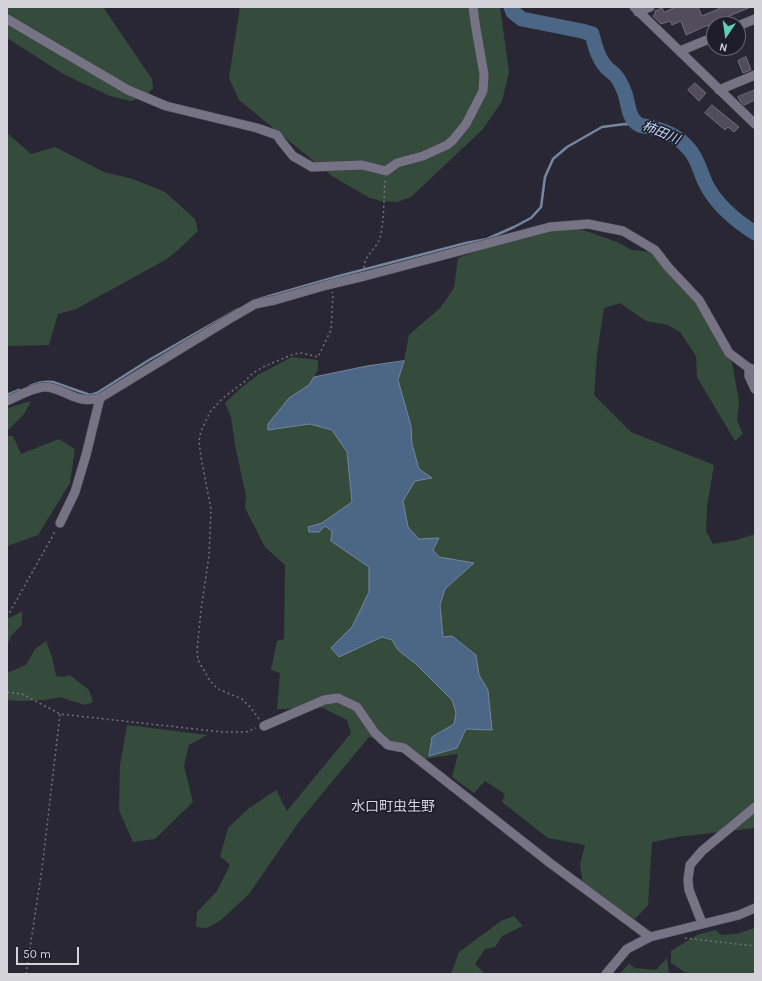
<!DOCTYPE html>
<meta charset="utf-8">
<style>
body{margin:0}
#map{position:relative;width:762px;height:981px;overflow:hidden;background:#292734;font-family:Karla,sans-serif}
canvas{display:block}
.frame{position:absolute;inset:0;border:8px solid #d4d3dc;pointer-events:none}
.north{position:absolute;left:706px;top:16px;width:40px;height:40px;box-sizing:border-box;background:#1f1d2a;border:1px solid #676671;border-radius:50%;rotate:193deg;font-size:11px;font-weight:700;line-height:16px;text-align:center;color:#d4d3dc}
.north::after{content:'';display:block;margin:auto;width:14px;height:18px;background:#5eceb8;clip-path:polygon(50% 0,100% 100%,50% 72%,0 100%)}
.scale{position:absolute;left:16px;top:947px;width:63px;height:18px;box-sizing:border-box;border:2px solid #d4d3dc;border-top:0;padding-left:5px;font-size:12px;line-height:14px;white-space:nowrap;color:#d4d3dc;-webkit-text-stroke:3px #1f1d2a;paint-order:stroke}
</style>
<div id="map">
<canvas width="762" height="981"></canvas>
<div class="frame"></div>
<div class="north">N</div>
<div class="scale">50 m</div>
</div>
<script>
const c = document.querySelector('canvas').getContext('2d');
c.lineJoin = 'round';
function fill(path, color) { c.fillStyle = color; c.fill(path, 'evenodd'); }
function trace(path, color, width, dash) { c.strokeStyle = color; c.lineWidth = width; c.lineCap = dash ? 'butt' : 'round'; c.setLineDash(dash || []); c.stroke(path); }
function drawText(font, color, halo, rows, align = 'center') {
  c.font = font + ' Karla,"Noto Sans JP",sans-serif'; c.lineWidth = 3.5; c.setLineDash([]); c.textBaseline = 'middle'; c.strokeStyle = halo; c.fillStyle = color; for (const [text, x, y, turn = 0] of rows) {
    c.save(); c.translate(x, y); c.rotate((+turn || 0) * Math.PI / 180); c.textAlign = isNaN(turn) ? turn : align; if (halo) c.strokeText(text, 0, 0); c.fillText(text, 0, 0); c.restore();
  }
}
const green = new Path2D(`
 M7,7h96l49,72 1,9 -7,8 -15,5 -21,-5 -45,-21 -58,-37z
 M240,7h260l9,65 -7,29 -19,28 -72,68 -14,5 -16,-1 -11,-3 -38,-22 -93,-76 -10,-22z
 M7,133l24,21 24,-7 49,25 29,7 32,13 30,27 3,12 -20,19 -11,9 -91,50 -18,5 -9,31 -42,1z
 M577,228l40,14 15,8 20,2 49,56 31,55 7,38 -2,19 6,14 -8,7 -38,-64 -1,-21 -16,-24 -12,-7 -22,-4 -26,-18 -16,5 -7,46 -3,41 37,37 83,33 -7,41 -1,25 7,13 24,-4 18,-6v294l-78,9 -25,5 -4,63 -13,14 -52,-34 -3,-21 5,-19 -37,-7 -46,-36 3,-8 -20,-13 -11,12 -22,-16 6,-23 -35,5 -23,-15 -31,-7 -71,86 -49,71 -28,26 -14,8 -11,-1 1,-15 20,-21 13,-26 -10,-9 8,-28 20,-19 28,-19 11,21 64,-78 -4,-13 -24,-12 -46,1 3,-36 -9,-3 6,-29 7,-2 1,-74 -20,-18 -20,-39 1,-12 -11,-51 -4,-28 -6,-14 16,-15 17,-13 34,-18 26,3v9l-8,16 -21,13 -21,32 42,-6 22,6 15,22 5,50 -30,21 -13,4 16,-1 7,5 -1,10 38,26v25l-17,35 -21,21 8,9 43,-20 10,3 6,10 18,14 36,36 4,13 -2,11 -22,13 -3,19 28,-8 9,-19 26,1 -4,-40 -9,-15 -3,-20 -24,-19 -9,1 -3,-32 5,-16 28,-25 -34,-7 -6,-7 6,-12 -20,1 -11,-12 -5,-26 12,-20 16,-3 -12,-9 -7,-25 -1,-18 -13,-46 6,-19 5,-26 31,-27 14,-20 4,-30 28,-10 64,-17z
 M31,401l-7,13 -17,17v-23z
 M7,436h6l8,18 38,-15 16,10 -5,34 -32,52 -31,11z
 M22,611v14l-11,11 -4,9v-27l5,-1z
 M46,641l6,16 4,19 7,1 7,-2 19,15 4,12 -8,3 -25,-8 -14,3 -27,1 -12,-1v-29l2,1 17,-7 9,-16z
 M127,725l80,10 -18,10 -5,21 9,36 -38,37 -22,3 -14,-32 1,-45z
 M514,916l9,10 -21,10 -7,11 -10,2 -10,15 10,10h-34l8,-22 42,-31z
 M755,928v46h-65l-7,-3 -12,-8v-12l26,-16 18,-5 6,5 15,-1z
 M667,958l2,16h-50l10,-10 6,4 21,2z`);
const water = new Path2D(`
 M404,361l-6,19 13,46 1,18 7,25 13,9 -17,3 -12,20 5,26 11,12 20,-1 -6,12 6,7 35,6 -29,26 -5,16 3,32 9,-1 24,19 3,20 9,15 4,40 -26,-1 -9,19 -28,8 3,-19 22,-13 2,-11 -4,-13 -36,-36 -18,-14 -6,-10 -10,-3 -43,20 -8,-9 21,-21 17,-35v-25l-38,-26 1,-10 -7,-5 -6,6h-10l-1,-5 14,-4 30,-21 -5,-50 -15,-22 -22,-6 -42,6v-6l21,-26 20,-13 5,-8 53,-11z`);
const stream = new Path2D(`
 M259,299l80,-23 127,-33 21,-4 27,-12 17,-9 10,-11 4,-30 8,-18 14,-12 35,-20 23,-3 14,1
 M30,386c7,-3 15,-5 23,-4l37,13 7,-2 52,-33 89,-51
 M7,395l12,-5`);
const river = new Path2D(`
 M511,7l2,5 9,7 60,12 10,3c3,12 6,24 14,33 3,3 6,5 9,8 4,4 7,11 9,16 5,11 3,26 14,33 4,3 10,2 15,4 13,3 27,10 36,21 9,10 11,23 17,35 10,20 30,37 49,49`);
const building = new Path2D(`
 M676,7h22l4,9 21,-9h28l-22,9 2,3 -10,4 -1,-1 -11,5 -1,-2 -22,10 -5,-14 -9,4 -2,-4 -9,3 -8,-8 2,-2v-3l7,-3 2,4z
 M746,57l5,13 -8,3 -5,-12z
 M695,83l11,10 -7,8 -11,-11z
 M755,90v10l-11,5 -4,-4 -2,-4z
 M712,105l27,22 -5,5 -6,-5 -3,3 -20,-17z`);
const path = new Path2D(`
 M364,268c0,-13 12,-18 16,-30 4,-16 4,-41 5,-59
 M7,617l49,-87
 M7,692l15,2 38,20 162,18h24l10,-4
 M259,719l-9,-12 -8,-8 -24,-10 -8,-8 -12,-21 -1,-10 4,-40 8,-54 2,-47 -10,-51 -2,-17 2,-10 9,-19 13,-14 21,-16 9,-9 12,-7 29,-12 8,-1 16,4 13,-27 2,-36 -1,-2
 M685,938l70,8
 M26,974l16,-105 18,-155`);
const minor = new Path2D(`
 M634,7l121,117
 M638,12l12,-5
 M7,19l121,71 38,16 91,22 20,7 4,6 12,15 19,11 50,-2 24,6 11,-8 26,-7 24,-11 6,-5 13,-16 17,-33 1,-17 -8,-45 -3,-22
 M738,26l17,-7
 M680,51l34,-14
 M719,90l36,-15
 M749,368v8l6,13
 M7,401c11,-5 27,-14 38,-14 12,0 22,8 33,11 7,3 14,2 22,0l131,-80 24,-14 20,-4 52,-15 38,-9 185,-49 38,-3 35,7 32,19 13,17 31,33 30,53 20,15 6,2
 M60,523l15,-31 11,-37 14,-57
 M264,726l60,-26 14,-2 19,9 18,26 13,12 16,3 146,115 100,74
 M702,923l-13,-33 -1,-10 2,-15 12,-14 53,-44
 M606,974l21,-25 23,-12 89,-22 16,-7`);
const waterNames = [
 ["柿田川",661,133,23]
];
const quarterNames = [
 ["水口町虫生野",393,807]
];
fill(green, '#354c3d');
fill(water, '#4c6786');
trace(water, '#7587a0', 1);
trace(stream, '#7587a0', 2.5);
trace(river, '#4c6786', 15);
fill(building, '#534d5b');
trace(building, '#726c7b', 1);
trace(minor, '#44424e', 10);
trace(path, '#73717c', 1.5, [2, 3]);
trace(minor, '#767484', 9);
drawText('italic 13px', '#c0dcfc', '#1f1d2a', waterNames);
drawText('14px', '#d4d3dc', '#1f1d2a', quarterNames);
</script>
